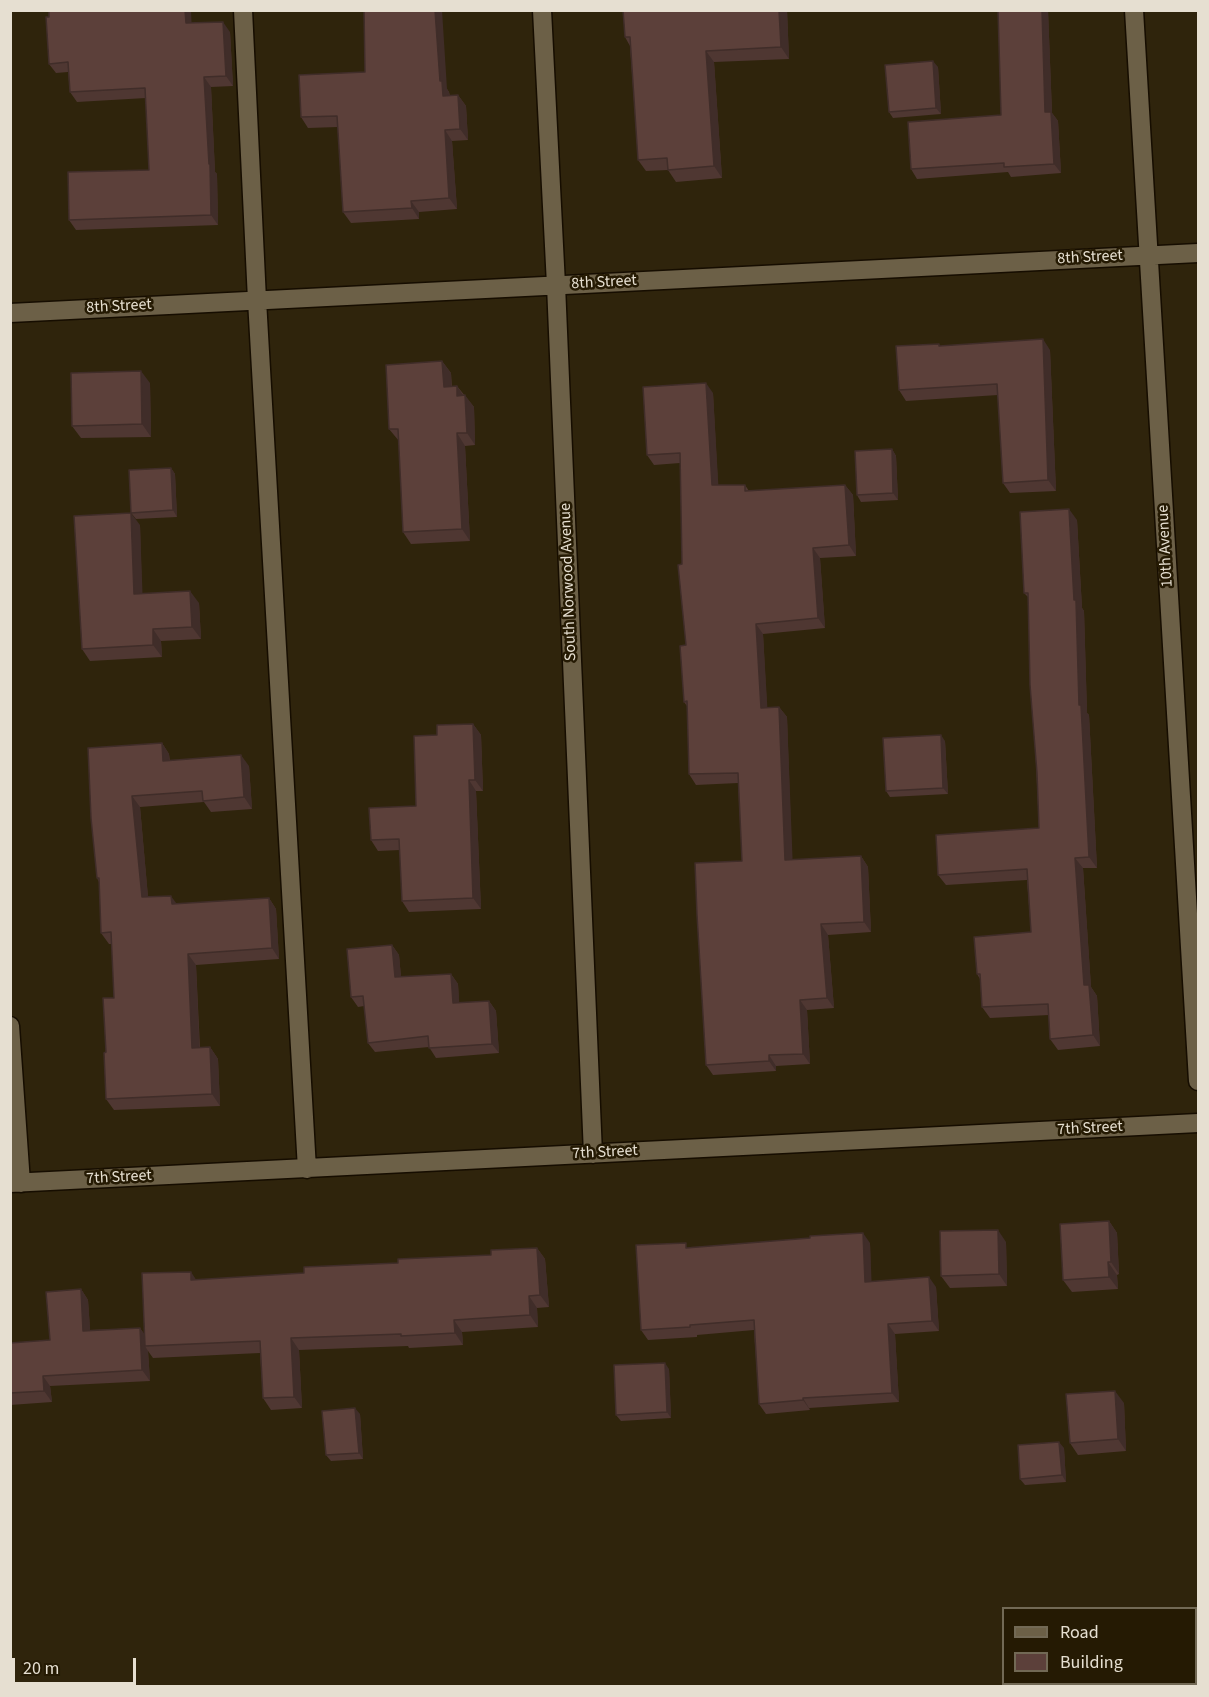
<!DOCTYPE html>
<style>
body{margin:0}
#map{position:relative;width:1209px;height:1697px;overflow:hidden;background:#2f240c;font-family:"Source Sans 3",sans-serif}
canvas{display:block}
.frame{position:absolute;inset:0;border:12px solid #e6dfd1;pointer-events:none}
.legend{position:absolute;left:1002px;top:1607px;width:195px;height:78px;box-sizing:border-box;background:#251a03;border:2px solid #726955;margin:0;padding:8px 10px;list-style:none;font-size:18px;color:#e6dfd1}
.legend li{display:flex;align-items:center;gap:12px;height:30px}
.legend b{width:30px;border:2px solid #726955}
.scale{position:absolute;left:12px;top:1658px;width:124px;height:27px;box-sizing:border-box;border:3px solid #e6dfd1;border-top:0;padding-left:8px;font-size:18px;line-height:21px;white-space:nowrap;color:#e6dfd1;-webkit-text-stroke:4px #251a03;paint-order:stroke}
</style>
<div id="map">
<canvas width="1209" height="1697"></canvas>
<div class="frame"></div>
<ul class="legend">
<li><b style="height:8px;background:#6c6047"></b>Road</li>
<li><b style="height:16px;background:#5c403a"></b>Building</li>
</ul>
<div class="scale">20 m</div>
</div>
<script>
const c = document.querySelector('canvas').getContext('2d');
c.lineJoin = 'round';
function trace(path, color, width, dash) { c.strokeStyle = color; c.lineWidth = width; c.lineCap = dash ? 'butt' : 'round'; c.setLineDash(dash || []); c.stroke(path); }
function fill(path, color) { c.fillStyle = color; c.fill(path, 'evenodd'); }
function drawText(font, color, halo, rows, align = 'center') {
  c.font = font + ' "Source Sans 3",sans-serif'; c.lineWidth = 5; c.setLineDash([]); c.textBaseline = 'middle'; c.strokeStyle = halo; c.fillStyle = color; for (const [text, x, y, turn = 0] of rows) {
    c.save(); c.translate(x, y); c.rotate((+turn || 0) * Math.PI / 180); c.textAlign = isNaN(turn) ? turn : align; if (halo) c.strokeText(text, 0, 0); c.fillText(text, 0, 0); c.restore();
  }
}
const minor = new Path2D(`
 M243,10l14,290 50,869
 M542,10l14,275 37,869
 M1134,10l64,1071
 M10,313l1188,-60
 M10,1026l11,157
 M10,1183l1188,-60`);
const wall = new Path2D(`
 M787,10l2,49 -75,3 8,116 -46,4 -8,-12 -22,1 -8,-11 -8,-114 -5,-9z
 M998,10h50l4,103 6,8 3,52 -50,4 -3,-5 -91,7 -6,-10 90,-54z
 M49,17l143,6 38,9 3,54 -22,1 4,85 2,2 1,51 -142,5 -7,-10 80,-50 -3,-72 -69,4 -7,-10 -2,-20 -12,1 -7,-9z
 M938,67l3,47 -48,4 -4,-6z
 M365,72l82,17 2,3 1,4 8,-1 8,11 2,34 -16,1 5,68 -38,3v7l-68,4 -8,-11 -5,-85 -30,1 -7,-11z
 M940,346l110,4 6,141 -46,2 -7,-10 -5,-88 -92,6 -7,-11z
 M442,361l9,12 1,14 5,-1 17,21 1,38 -10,1 5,95 -59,3 -8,-12 -4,-91 -10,-12z
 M150,383l1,54 -70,1 -9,-12z
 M713,393l5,92h27l4,6 96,-6 8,10 3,61 -36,2 5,70 -62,6 4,74 12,-1 8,10 5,143 69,-4 7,11 3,65 -43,3 6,73 -27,2 3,54 -34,2v5l-63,4 -7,-10 36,-204 -4,-78 -42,2 -7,-11 -2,-68 -3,-4 2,-57 -4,-81 -2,-101 -26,2 -7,-10z
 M892,449l4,7 2,44 -37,2 -4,-7z
 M171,468l4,6 2,43 -41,2 -5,-6z
 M1077,520l5,88 2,3 3,102 2,2 8,153h-14l8,119 6,9 3,50 -42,4 -8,-11 -1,-24 -59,3 -8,-11 -2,-28 -3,-5 54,-42 -4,-52 -81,5 -8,-10 101,-47 -11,-231 -4,-4z
 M140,525l2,69 57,9 2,36 -40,2 1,16 -72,4 -8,-12z
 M473,724l8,11 2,56h-7l5,118 -72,3 -7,-11 -2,-51 -22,1 -7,-11 45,-34 21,-71z
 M945,741l3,53 -58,3 -4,-6z
 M162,743l7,11 1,7 79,5 3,43 -41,3 -7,-10 -64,5 8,90 29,7 92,-6 7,11 3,50 -83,6 4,83 10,-1 8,12 2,47 -106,4 -8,-11v-47l8,-54 -2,-54h-3l-8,-11 -2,-51 -2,-4 -6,-60z
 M392,945l7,10 2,22 50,-3 7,10 1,19 30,-2 7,10 3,42 -63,5 -7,-11 -54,5 -7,-9 -4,-37 -6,1 -7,-10z
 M1109,1221l8,12 2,41 -2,1 1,14 -46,3 -9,-12z
 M1006,1242l1,44 -57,2 -9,-12z
 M870,1243l1,39 65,5 3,44 -44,3 4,68 -90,6 1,2 -44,4 -7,-10 -5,-74 -57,5v2l-49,3 -7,-10 48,-83z
 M537,1248l8,11 4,48 -12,1 1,19 -76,5 1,13 -54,3 -1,-2 -109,4 3,58 -31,2 -8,-12 -3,-45 -107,5 -5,-7 2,30 -100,5 2,16 -42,3v-62l40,-3 31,-51 7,11 2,30 50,-2 4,6 52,-54 108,-7 187,-18z
 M669,1369l2,49 -50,3 -5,-6z
 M1124,1403l2,48 -48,4 -8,-12z
 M360,1414l3,45 -32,2 -5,-6z
 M1064,1448l2,34 -41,3 -5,-6z`);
const shadedWall = new Path2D(`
 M185,10h6l1,23 -6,-10z
 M435,10h7l5,79 2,3 2,15 -8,-11 -3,-15z
 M779,10h8l2,49 -8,-12z
 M1042,10h6l4,103 6,8 3,52 -7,-9 -9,-52z
 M223,22l7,10 3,54 -7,-10z
 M706,51l8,11 8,116 -8,-12z
 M933,61l5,6 3,47 -5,-6z
 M204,77l7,10 4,85 2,2 1,51 -7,-10z
 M458,95l8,11 2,34 -8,-11z
 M445,130l7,11 5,68 -8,-11z
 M411,201l8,11v7l-7,-11z
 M1043,339l7,11 6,141 -8,-11z
 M442,361l9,12 1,26 -8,-12z
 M141,371l9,12 1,54 -9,-13z
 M706,383l7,10 6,103 -7,-11z
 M457,386l8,12v-3l9,12 1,38 -8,-12 -10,-37z
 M457,433l8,13 5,95 -8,-12z
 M892,449l4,7 2,44 -5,-7z
 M171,468l4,6 2,43 -4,-7z
 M845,485l8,10 3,61 -7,-11z
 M1069,509l8,11 5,88 2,3 3,102 2,2 8,153 -8,-11 -10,-152z
 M131,513l9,12 3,82 -9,-13z
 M813,548l7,10 5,70 -7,-10z
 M190,591l9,12 2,36 -9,-12z
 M756,624l7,10 5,84 -7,-10z
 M153,629l8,12 1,16 -9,-12z
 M779,707l8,10 6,153 -8,-10z
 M473,724l8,11 2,56 -8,-11z
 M941,735l4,6 3,53 -5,-6z
 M162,743l7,11 1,18 -7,-11z
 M241,755l8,11 3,43 -8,-12z
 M469,780l7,11 5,118 -8,-11z
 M132,796l8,11 9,101 -7,-11z
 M861,856l7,11 3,65 -7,-10z
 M1075,858l8,10 8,119 6,9 3,50 -7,-11 -9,-50z
 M171,896l8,11 -7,-3z
 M269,898l7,11 3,50 -7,-11z
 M821,924l7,11 6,73 -7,-10z
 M392,945l7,10 3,32 -7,-10z
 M188,954l8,11 4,94 -8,-11z
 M451,974l7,10 2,29 -7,-10z
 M800,1000l7,10 3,54 -7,-10z
 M489,1001l7,10 3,42 -7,-9z
 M210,1047l8,12 2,47 -8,-12z
 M769,1055l7,11v5l-7,-10z
 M1109,1221l8,12 2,41 -8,-12z
 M998,1230l8,12 1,44 -8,-12z
 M863,1233l7,10 2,49 -7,-10z
 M537,1248l8,11 4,48 -9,-12z
 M1108,1262l9,13 1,14 -9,-12z
 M191,1272l8,12 -8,-4z
 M929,1277l7,10 3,44 -7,-10z
 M81,1289l7,11 3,41 -8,-10z
 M529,1296l8,12 1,19 -8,-12z
 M454,1320l8,12 1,13 -8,-12z
 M888,1324l7,10 4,68 -7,-9z
 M140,1328l8,11 -3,7 3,5 2,30 -8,-11z
 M291,1338l8,12 3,58 -8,-11z
 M665,1363l4,6 2,49 -4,-6z
 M43,1376l7,10 2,16 -8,-11z
 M1115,1391l9,12 2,48 -8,-12z
 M803,1398l6,10 1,2 -7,-10z
 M355,1408l5,6 3,45 -4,-6z
 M1059,1442l5,6 2,34 -4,-7z`);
const building = new Path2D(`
 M49,10h136l1,13 37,-1 3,54 -22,1 5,87h1l1,51 -142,5 -1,-48 81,-2 -4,-82 -75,4 -2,-30 -19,2 -3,-47h3z
 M364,10h71l5,71h2l1,15 15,-1 2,34 -15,1 4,68 -38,3 1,7 -69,4 -6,-96 -36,1 -2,-42 66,-3z
 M623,10h156l2,37 -75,4 8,115 -46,4 -1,-12 -29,2 -8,-123h-5z
 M998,10h44l3,102h6l3,52 -50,3v-4l-93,6 -3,-47 93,-7z
 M933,61l3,47 -47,4 -4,-47z
 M1043,339l5,141 -45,3 -6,-99 -98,6 -3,-44 43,-2v2z
 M442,361l2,26 13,-1v10l8,-1 2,38h-10l5,96 -59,3 -5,-103h-9l-3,-64z
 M141,371l1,53 -70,2 -1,-53z
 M706,383l6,102h33v6l100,-6 4,60 -36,3 5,70 -62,6 5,84 18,-1 6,153 76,-4 3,66 -43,2 6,74 -27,2 3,54 -34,1v6l-63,4 -9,-150 -2,-52 47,-2 -4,-88 -49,1 -2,-73 -3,1 -4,-56 6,-1 -8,-80 4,-1 -2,-111 -33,2 -4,-68z
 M892,449l1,44 -36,2 -2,-44z
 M171,468l2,42 -42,3 -2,-43z
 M1069,509l5,91h2l3,105h2l8,152 -14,1 9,127h5l4,50 -43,4 -2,-35 -66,3 -2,-33h-3l-3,-37 57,-5 -4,-63 -89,6 -2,-40 103,-7 -2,-55 -7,-88 -2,-92h-4l-4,-81z
 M131,513l3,81 56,-3 2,36 -39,2v16l-71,4 -8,-133z
 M473,724l2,56h-6l4,118 -71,3 -3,-62 -28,1 -2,-32 47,-2 -2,-70 23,-1v-10z
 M941,735l2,53 -57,3 -3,-53z
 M162,743l1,18 78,-6 3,42 -41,4 -1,-10 -70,5 10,101 29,-1 1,8 97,-6 3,50 -84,6 4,94 18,-1 2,47 -106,5 -2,-46 2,-1 -3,-54h11l-3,-66 -10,1 -2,-55h-2l-6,-60 -3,-70z
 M392,945l3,32 56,-3 2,29 36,-2 3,43 -63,4 -1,-12 -60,7 -5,-47 -12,1 -4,-48z
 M1109,1221l2,41h-3l1,15 -46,3 -3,-56z
 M998,1230l1,44 -58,2 -1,-45z
 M863,1233l2,49 64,-5 3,44 -44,3 4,69 -89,5v2l-44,4 -5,-84 -64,5v2l-49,3 -5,-85 50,-2v5l124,-10v-2z
 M537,1248l3,47 -11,1 1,19 -76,5 1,13 -54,3v-2l-110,4 3,59 -31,1 -3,-57 -115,5 -3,-73 49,-1v8l113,-7v-6l94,-4v-4l93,-4v-5z
 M81,1289l2,42 57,-3 2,42 -99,6 1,15 -34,2v-50l40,-3 -4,-48z
 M665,1363l2,49 -51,3 -2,-50z
 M1115,1391l3,48 -48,4 -4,-49z
 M355,1408l4,45 -33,2 -4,-44z
 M1059,1442l3,33 -42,4 -2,-34z`);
const streetNames = [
 ["8th Street",1090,258,-3],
 ["8th Street",604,283,-3],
 ["8th Street",119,307,-3],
 ["10th Avenue",1166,546,-93],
 ["South Norwood Avenue",569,582,-92],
 ["7th Street",1090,1129,-3],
 ["7th Street",605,1153,-3],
 ["7th Street",119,1178,-3]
];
trace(minor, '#160d00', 21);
trace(minor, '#6c6047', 18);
fill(wall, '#4f3732');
fill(shadedWall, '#402d29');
fill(building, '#5c403a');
trace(building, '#402d29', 1.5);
drawText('16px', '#e6dfd1', '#251a03', streetNames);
</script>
